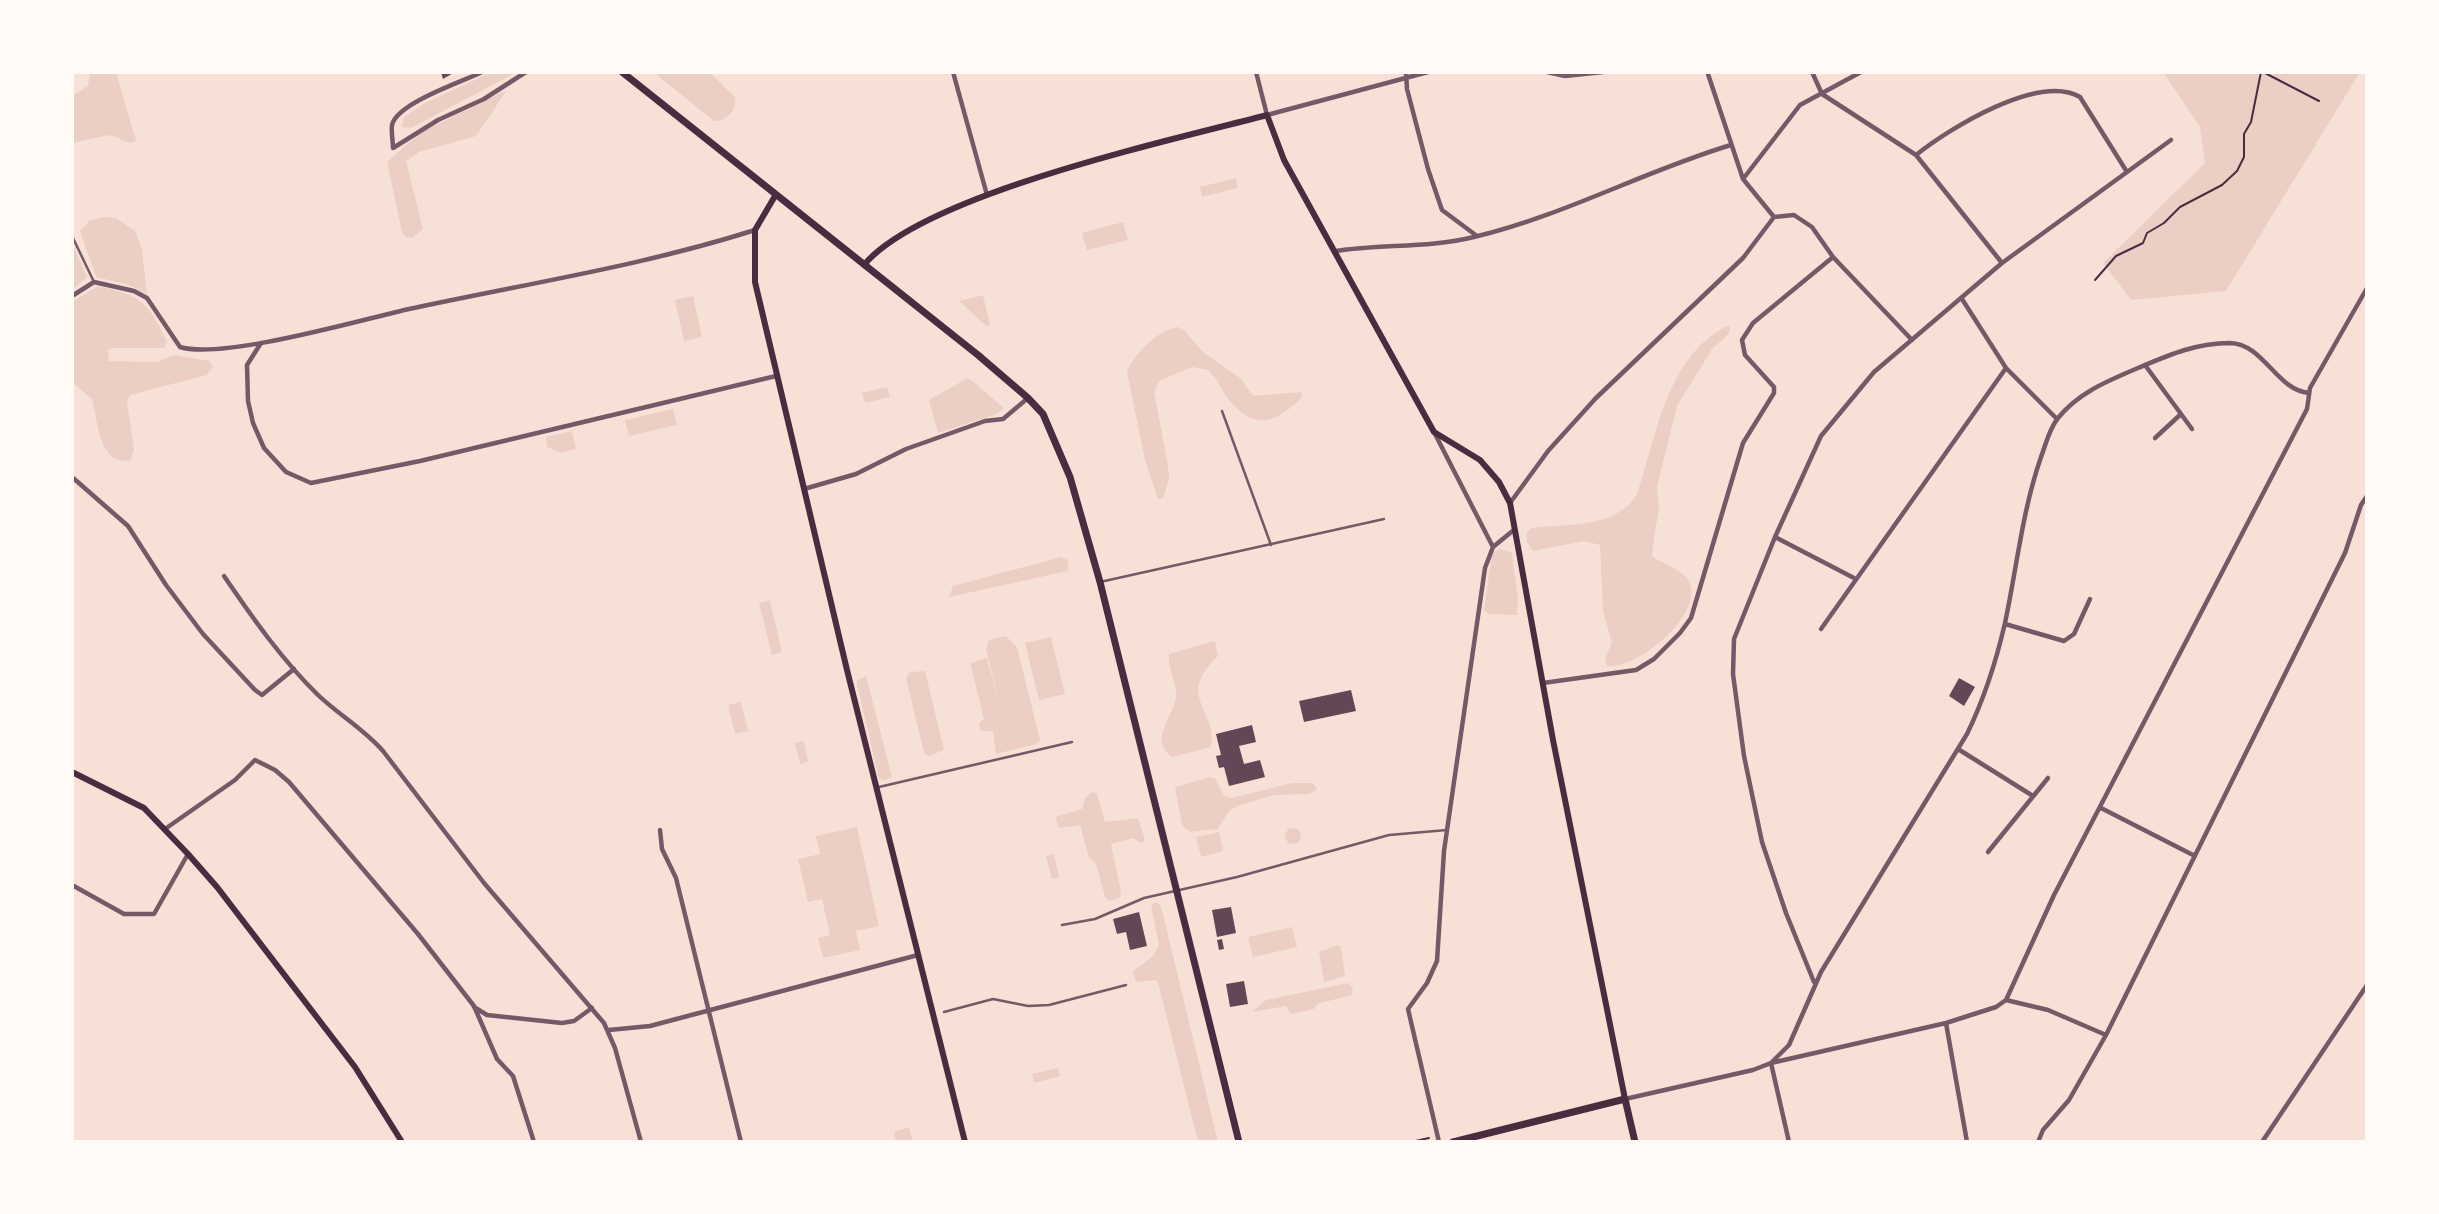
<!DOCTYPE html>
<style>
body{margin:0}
#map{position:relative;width:2439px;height:1214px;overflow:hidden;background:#f7e1d7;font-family:Mulish,sans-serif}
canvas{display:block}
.frame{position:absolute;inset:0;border:74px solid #fffaf5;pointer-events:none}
</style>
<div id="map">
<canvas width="2439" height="1214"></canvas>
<div class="frame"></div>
</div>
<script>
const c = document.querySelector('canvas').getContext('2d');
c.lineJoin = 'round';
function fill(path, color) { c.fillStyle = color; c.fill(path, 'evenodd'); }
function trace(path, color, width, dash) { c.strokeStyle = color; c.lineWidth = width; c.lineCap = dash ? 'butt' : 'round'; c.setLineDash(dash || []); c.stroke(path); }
const green = new Path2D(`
 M90,72h26l20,69 -6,2 -20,-8 -38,8v-47l16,-10z
 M492,72h25l-106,56 -9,-1 2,-10 21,-14z
 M653,72h56l26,25c3,12 -9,25 -21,24z
 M2163,72h197l-134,219 -95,9 -28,-37 102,-100 -5,-36z
 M507,90l-31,46 -57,16 -13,9 17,68 -11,9 -6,-1 -4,-5 -15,-70 33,-29z
 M1236,178l2,10 -36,9 -2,-10z
 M104,217l12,1 19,13 7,19 5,44 -18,-9 -33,-8 -16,-46 9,-10z
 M1123,222l5,18 -41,10 -5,-17z
 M72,243l15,34 -15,13z
 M98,286c44,10 49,15 69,55l-3,7h-52l-4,2 1,11 48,1 16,-7 37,6 3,6 -6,8 -77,20 -3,7 7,47 -3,11c-33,7 -33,-40 -39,-61l-20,-17v-80z
 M983,295l7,30 -4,1 -27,-25z
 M693,296l9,41 -18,4 -9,-41z
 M1727,326h3l-1,8 -17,15 -35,57 -20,81 2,20 -7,46 1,4c9,6 26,12 33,20 26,31 -47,93 -79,89l-2,-8 7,-15 -9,-31 -3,-67 -16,-4 -51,10 -6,-9v-10l4,-4c35,-4 87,0 106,-34 20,-59 29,-137 90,-168z
 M1178,327l6,3 19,22 37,26 13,18 48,-4 2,4c-24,25 -47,37 -73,5 -8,-10 -12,-22 -22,-31l-16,-3 -33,14 -5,11 14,73 1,14 -6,19 -5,1 -13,-39 -18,-88c7,-19 31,-42 51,-45z
 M966,379h4l34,29 -7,6 -59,19 -9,-33z
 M887,387l3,10 -25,6 -3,-10z
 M673,409l4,16 -48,11 -4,-16z
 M572,431l4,18 -15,4 -14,-6 -1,-10z
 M1500,549l12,4 6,46 -1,16 -27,-1 -6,-4 8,-57z
 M1061,557l7,3v11l-119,26 4,-11z
 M770,600l12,52 -10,3 -13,-52z
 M1006,636l11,11 23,93 -4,4 -40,10 -3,-23h-12l-2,-8 5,-4 -14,-56 17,-5 14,51 -15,-60 3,-9z
 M1051,637l14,57 -26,6 -14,-57z
 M1215,641l3,15c-44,41 1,54 -7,91l-39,10c-25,-18 3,-42 4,-60 1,-15 -9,-29 -7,-43z
 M925,671l19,79 -15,6 -5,-3 -18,-75 4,-6z
 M866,676l26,101 -7,3 -6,-1 -22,-95v-4z
 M741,702l7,29 -13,3 -7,-29z
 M804,741l4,21 -8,2 -5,-21z
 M1210,777l5,1 9,18 7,2 61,-15h21l4,7 -9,4 -34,1 -34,10 -11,6 -11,18 -28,3 -8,-7 -7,-38z
 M1093,792l4,2 8,28 33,-4 7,22 -4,3 -8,-5 -22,6 10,47 -1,6 -10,4 -5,-4 -9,-33 -7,-6 -9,-33 -21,3 -4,-11 27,-8 3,-11z
 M857,827l22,99 -23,5 4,19 -37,8 -5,-20 12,-3 -8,-36 -14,3 -10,-43 22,-5 -4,-18z
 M1285 836a8 8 0 1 1 16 0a8 8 0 1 1-16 0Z
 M1219,832l4,19 -22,6 -5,-20z
 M1054,854l5,24 -7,1 -6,-23z
 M1156,902l5,4 57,236h-19l-2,-4 -39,-155 -2,-3 -20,2 -3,-11 20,-15 6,-11 -8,-40z
 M1292,927l5,20 -44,10 -5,-20z
 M1338,945l3,2 4,29 -21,6 -5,-30z
 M1348,983l5,6 -2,6 -34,9 -3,5 -23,5 -5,-8 -34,6 14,-12z
 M1058,1068l2,8 -26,7 -2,-9z
 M909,1127l4,15h-17l-2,-10z`);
const building = new Path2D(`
 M441,72h14l-12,7z
 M1959,678l16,9 -11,19 -15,-10z
 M1351,690l5,21 -52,11 -5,-21z
 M1252,725l4,17 -17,4 5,18 16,-4 5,17 -36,9 -5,-19 -5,1 -3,-12 5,-1 -5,-21z
 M1231,907l5,26 -19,4 -5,-27z
 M1139,912l8,34 -17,4 -4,-18 -9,2 -4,-15z
 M1222,939l2,10 -5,1 -2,-10z
 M1244,981l4,23 -18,3 -4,-23z`);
const path = new Path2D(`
 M2263,72l56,29
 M2095,280l21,-24 27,-13 4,-10 17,-10 16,-16 42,-22 15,-14 7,-14v-23l7,-12 10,-50
 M1411,1142l18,-4`);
const service = new Path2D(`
 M72,236l22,46
 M1222,411l49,134
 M1100,582l284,-63
 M879,787l193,-45
 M1062,925l33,-6 49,-21 93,-21 152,-42 58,-5
 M944,1012l49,-13 35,7 21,-1 77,-20`);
const minor = new Path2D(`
 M482,72c-20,10 -85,31 -90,53 -1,7 1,16 1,23l45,-28 46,-21 42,-27
 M953,72l34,123
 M1256,72l11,43 161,-43
 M1406,72l1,17 21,80 14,41 35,26
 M1547,72l18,4 38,-4
 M1812,72l10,22 94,61 86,108
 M1708,74l35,105 31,38
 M1916,155c34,-27 123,-82 164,-58l47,75
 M1743,179l57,-74 61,-33
 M1774,217l20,-2 18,12 21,30 79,83
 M1336,251c45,-7 93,-3 138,-14 89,-21 170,-66 257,-92
 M72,296l22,-14 40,9 13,7 33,49c42,13 180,-27 229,-38 115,-25 233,-43 346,-79
 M1962,299l44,69 51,51
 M261,343l-14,22 1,36 5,22 11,25 22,24 25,11 109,-22 356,-85
 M2145,365l36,49 -26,24
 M2181,414l11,15
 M1434,432l59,115
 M72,477l56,49 38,59 37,49 52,56 7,5 32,-26
 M804,489l52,-15 50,-25 79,-28 18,-2 25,-21
 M1510,503l38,-52 48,-53 147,-140 31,-41
 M1775,537l79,41
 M224,576c28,41 58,84 94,119 21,20 46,34 65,56l101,132 120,140 11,25 26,94
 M2005,624l59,17 10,-7 16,-35
 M1821,629l185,-261
 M1543,683l93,-13 18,-11 26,-26 11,-15 52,-175 31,-50v-6l-29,-32 -3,-15 11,-17 80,-66
 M1958,749l75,47
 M2101,808l94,48
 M165,829l70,-49 20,-20 20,10 14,12 129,152 56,72 23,53 16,17 21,66
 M660,830l2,19 14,29 65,264
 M1988,852l60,-74
 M72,885l52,29h30l34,-60
 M1814,982l-28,-69 -24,-71 -18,-86 -11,-82 1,-35 41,-102 46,-101 53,-64 128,-109 169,-123
 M2006,1000l42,10 58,25
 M474,1007l13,8 75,8 12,-2 18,-13
 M1946,1023l21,119
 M609,1030l41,-4 268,-71
 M1625,1099l128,-29 18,-7 18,-18 32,-73 146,-238c17,-35 29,-72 38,-111 12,-56 17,-111 36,-166 5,-13 8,-28 17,-39 21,-26 50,-37 80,-50 31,-13 58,-25 92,-25 34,1 46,47 79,50
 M1439,1142l-31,-133 19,-26 10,-22 7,-110 41,-283 8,-21 22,-18
 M1789,1142l-18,-79 175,-40 50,-16 10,-7 48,-105 253,-486 3,-21 57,-100
 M2038,1142l5,-12 26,-30 37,-65 239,-482 16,-48 6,-9
 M2262,1142l105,-157`);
const secondary = new Path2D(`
 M775,196l-20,34v52l92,388 118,472
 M864,265c59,-71 309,-125 403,-150l17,45 150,272 46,28 19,22 11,21 43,237 72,359
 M72,772l72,36 44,46 29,33 138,180 47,75`);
const primary = new Path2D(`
 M622,72l356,283 50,43 15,16 27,63 30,105 139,560
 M1453,1142l172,-43 10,43`);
fill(green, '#ebcfc5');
fill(building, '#644757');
trace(path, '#4a2c40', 2);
trace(service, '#755966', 2.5);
trace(minor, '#755966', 4.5);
trace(secondary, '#4a2c40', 6);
trace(primary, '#4a2c40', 7);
</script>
